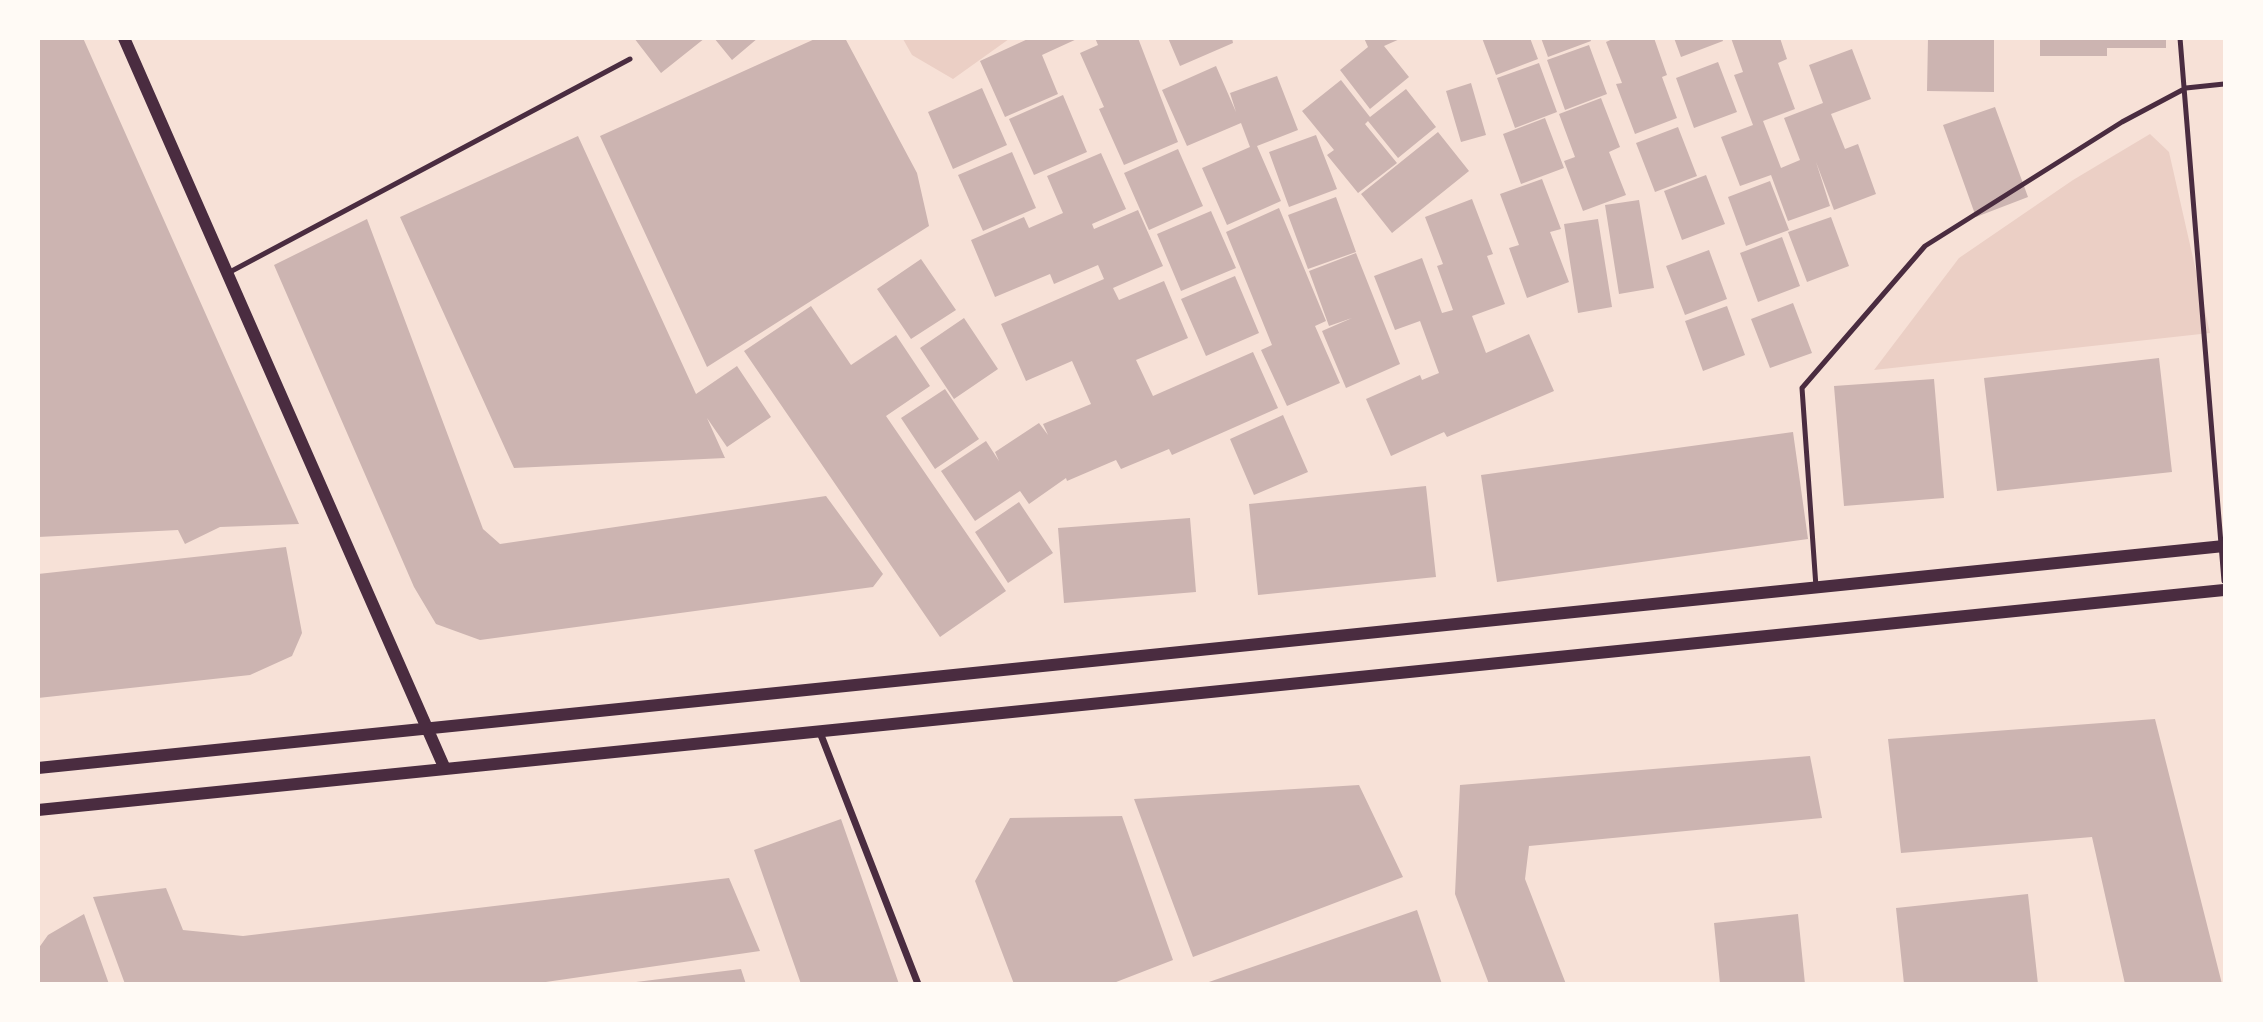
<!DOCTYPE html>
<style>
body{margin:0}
#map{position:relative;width:2263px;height:1022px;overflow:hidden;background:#f7e1d7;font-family:Cabin,sans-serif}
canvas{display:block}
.frame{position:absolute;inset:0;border:40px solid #fffaf5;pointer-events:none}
</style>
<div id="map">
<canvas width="2263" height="1022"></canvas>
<div class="frame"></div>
</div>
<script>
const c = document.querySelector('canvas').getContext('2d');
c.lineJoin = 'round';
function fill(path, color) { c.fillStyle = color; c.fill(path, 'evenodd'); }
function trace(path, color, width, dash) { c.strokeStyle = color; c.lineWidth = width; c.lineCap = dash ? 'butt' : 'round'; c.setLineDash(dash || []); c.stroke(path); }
const green = new Path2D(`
 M903,39h106l-56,40 -41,-24z
 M2150,134l19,18 41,181 -336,37 85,-112 114,-78z`);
const building = new Path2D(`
 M38,38h45l216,486 -79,3 -35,17 -7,-14 -140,7z
 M634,38h71l-44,35z
 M714,38h44l-26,22z
 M817,38h28l72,135 12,53 -222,141 -107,-231z
 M1030,38h49l-37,17 16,39 -53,23 -25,-56z
 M1095,38h43l40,104 -54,23 -25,-56 5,-2 -24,-54 18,-8z
 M1168,38h64l1,5 -53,23z
 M1364,38h38l-18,8 25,31 -39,32 -30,-39 28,-23z
 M1482,38h48l8,21 -42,16z
 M1541,38h49l1,3 -43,16z
 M1615,38h39l13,37 -5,2 15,41 -42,16 -19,-50 6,-1 -16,-41z
 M1674,38h48l1,3 -42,16z
 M1731,38h49l7,21 -9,4 17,46 -32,12 18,47 19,-8 -16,-42 39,-15 -14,-38 43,-16 19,50 -40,15 14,35 13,-5 18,50 -42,16 -18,-48 14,44 -42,15 -17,-46 -31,11 -19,-49 32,-12 -19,-50 9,-3z
 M1928,38h66v54l-67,-1z
 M2040,38h126v10h-59v8h-67z
 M1589,45l18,49 -42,16 -18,-50z
 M1718,62l19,50 -43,16 -18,-50z
 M1539,63l18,49 -42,16 -18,-50z
 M1216,66l20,46 -6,-19 47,-17 21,54 -41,16 24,55 -54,24 -25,-57 48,-21 -9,-24 -54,23 -25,-56z
 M1341,80l29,37 36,-28 30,38 -38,31 -30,-37 -3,3 32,39 -39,30 -31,-38 7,-5 -32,-39z
 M1471,83l15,52 -25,7 -15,-51z
 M982,88l25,57 -54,24 -25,-57z
 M1063,95l24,57 -53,23 -25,-56z
 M1601,98l19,49 -11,5 17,43 -43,16 -19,-50 11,-4 -16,-43z
 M1995,107l33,90 -52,20 -33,-92z
 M1545,118l19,50 -43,16 -18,-50z
 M1678,127l19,49 -42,16 -19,-49z
 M1438,132l31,39 -77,62 -31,-39z
 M1316,135l21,54 -48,18 -20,-55z
 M578,136l118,258 41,-28 34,51 -44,30 -20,-29 18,40 -211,10 -114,-251z
 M1178,149l25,57 -54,24 -25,-57z
 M1012,152l24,56 -53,23 -25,-56z
 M1101,153l25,56 -34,15 2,5 44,-19 25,56 -50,22 6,12 45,-19 24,57 -52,22 17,36 100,-44 25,56 -106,47 -3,-6 -48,20 -5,-9 -49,21 -1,-3 -37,26 -9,-13 -45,30 -34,-50 45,-30 13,20 -4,-9 44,-29 9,12 -5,-11 48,-20 -19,-43 -46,20 -25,-57 103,-45 -6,-14 -44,19 -4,-10 -55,23 -24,-57 53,-23 5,11 34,-15 -16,-37z
 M1706,175l19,49 -43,16 -18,-49z
 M1542,179l19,50 -11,3 19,50 -42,16 -18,-50 10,-3 -19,-51z
 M1770,181l19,49 -43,16 -18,-49z
 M1336,197l20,55 -48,17 -20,-54z
 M1472,199l21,55 -6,2 18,48 -33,12 14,37 43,-19 25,57 -107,46 -3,-5 -53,24 -25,-57 54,-24 2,5 17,-7 -19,-52 -25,9 -21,-54 48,-18 20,55 11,-3 -16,-44 6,-2 -18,-47z
 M1639,200l15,88 -35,6 -14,-89z
 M1279,208l47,113 -11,5 25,57 -53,23 -26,-56 11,-5 -46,-113z
 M1211,211l25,57 -55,23 -24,-57z
 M1831,217l18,49 -42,16 -19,-50z
 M367,219l116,310 17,15 326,-48 57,78 -10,13 -393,53 -44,-16 -22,-37 -140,-322z
 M1598,219l14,88 -34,6 -14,-89z
 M1782,237l18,49 -42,16 -18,-49z
 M1709,250l18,49 -42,16 -19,-49z
 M1356,253l44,111 -54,24 -24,-57 30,-13 -23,8 -20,-55z
 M921,259l35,51 -45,29 -34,-50z
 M1235,276l24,57 -53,23 -25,-57z
 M1793,303l19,50 -42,15 -19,-49z
 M811,306l40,59 45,-30 34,51 -44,30 120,175 -66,46 -196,-286z
 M1727,306l18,49 -42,16 -18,-50z
 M964,318l34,51 -44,30 -34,-51z
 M2159,358l13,114 -175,19 -13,-113z
 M1934,379l10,119 -100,8 -10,-120z
 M945,389l34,50 -44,30 -34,-51z
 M1283,415l25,57 -54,23 -24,-56z
 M1793,432l15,107 -311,43 -16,-107z
 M1426,486l10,91 -178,18 -9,-91z
 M1019,502l34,51 -45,30 -33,-51z
 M1190,518l6,74 -132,11 -6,-75z
 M286,547l16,86 -10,23 -42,19 -212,23v-124z
 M2155,719l67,265h-97l-33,-147 -191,16 -13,-114z
 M1810,756l12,62 -293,28 -4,33 41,105h-77l-34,-90 5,-109z
 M1359,785l44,92 -210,80 -59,-158z
 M1122,816l51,144 -62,24h-97l-39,-103 35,-63z
 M841,819l58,165h-98l-47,-134z
 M729,878l31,73 -228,33h-407l-32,-87 73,-9 17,42 60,6z
 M2028,894l10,90h-134l-8,-76z
 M1417,910l25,74h-236v-1z
 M84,914l25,70h-71v-35l10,-14z
 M1798,914l7,70h-85l-6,-61z
 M741,969l5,15h-110v-2z`);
const service = new Path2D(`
 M2180,38l44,543
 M228,273l402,-214
 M1816,587l-14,-199 123,-142 197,-124 64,-34 38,-4`);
const minor = new Path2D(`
 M819,730l99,254`);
const tertiary = new Path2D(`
 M124,38l321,731
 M38,768l2186,-222
 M38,810l2186,-220`);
fill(green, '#ebcfc5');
fill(building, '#ccb4b1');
trace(service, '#4a2c40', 5);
trace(minor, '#4a2c40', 7);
trace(tertiary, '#4a2c40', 12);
</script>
